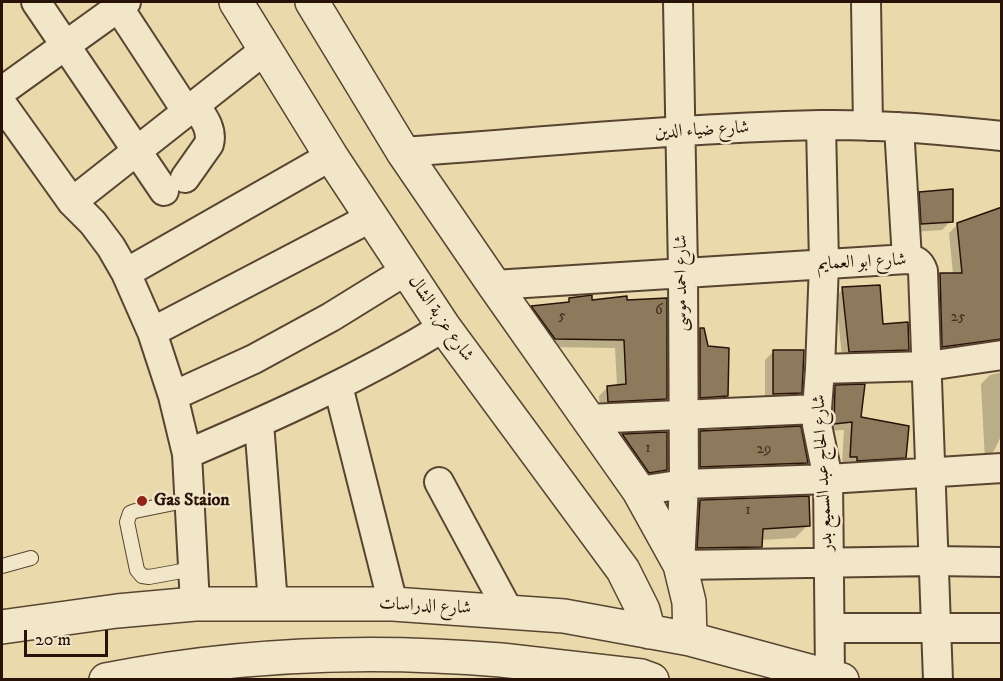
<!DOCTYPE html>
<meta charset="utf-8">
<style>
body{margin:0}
#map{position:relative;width:1003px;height:681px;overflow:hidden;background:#ead9ab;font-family:"IM FELL DW Pica",serif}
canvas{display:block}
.frame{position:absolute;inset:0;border:3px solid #291309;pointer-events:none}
.scale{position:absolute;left:24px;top:630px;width:84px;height:27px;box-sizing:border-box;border:3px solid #291309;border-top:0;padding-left:8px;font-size:18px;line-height:21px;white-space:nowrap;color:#291309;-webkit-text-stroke:4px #f1e6c8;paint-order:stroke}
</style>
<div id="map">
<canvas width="1003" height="681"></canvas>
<div class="frame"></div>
<div class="scale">20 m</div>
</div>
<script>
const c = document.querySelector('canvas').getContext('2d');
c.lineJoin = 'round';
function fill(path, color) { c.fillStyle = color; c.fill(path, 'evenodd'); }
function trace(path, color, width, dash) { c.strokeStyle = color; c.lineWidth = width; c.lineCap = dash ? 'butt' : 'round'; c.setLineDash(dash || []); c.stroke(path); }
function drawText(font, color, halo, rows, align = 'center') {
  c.font = font + ' "IM FELL DW Pica",Amiri,serif'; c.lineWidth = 5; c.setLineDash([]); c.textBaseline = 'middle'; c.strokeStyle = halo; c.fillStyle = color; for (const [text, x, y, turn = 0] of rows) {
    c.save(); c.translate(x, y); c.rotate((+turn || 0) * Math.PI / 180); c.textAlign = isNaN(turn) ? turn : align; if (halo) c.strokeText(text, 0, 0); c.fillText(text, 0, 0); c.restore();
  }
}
const shadow = new Path2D(`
 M920,194l31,27 -9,9 -29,2 -2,-30z
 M1002,208v142l-68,5 -2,-72 8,-9h13l-4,-41 9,-9z
 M843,289l65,60 -7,7 -59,2 -6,-62z
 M625,297l41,101 -9,9 -57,3 -1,-14 9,-9 9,-1 -2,-38 -69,-1 -22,-32 8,-8 33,-3 5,-5 20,3z
 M700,330l26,66 -8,9 -26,1v-68z
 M774,351l26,41 -9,9 -26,1v-42z
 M1002,372v62l-8,17 -9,9 -4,-76 9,-9z
 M836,387l23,31 46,39 -8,8 -55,-1 2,-34 -18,1 2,-36z
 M701,432l105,31 -8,8 -105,3v-34z
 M666,434v35l-9,9 -17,3 -26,-37 8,-8z
 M700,501l108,24 -13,13 -34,2v7l-13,12 -63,1 3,-46z`);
const building = new Path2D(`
 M953,189v33l-32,2 -2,-32z
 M1002,207v132l-60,8 -2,-74h22l-5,-50z
 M880,285l3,39 25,-2 1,28 -60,2 -7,-65z
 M592,295v5l35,-4v4l40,-2v101l-59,3 -1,-16 19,-2 -2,-44 -69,-1 -24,-33 38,-4v-4z
 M700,328h4l4,18 21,2 -1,48 -28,2z
 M773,350h31l-2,43 -29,1z
 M865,384l-4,33 48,9 -3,32 -49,3v-4h-7l2,-35 -18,2 1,-39z
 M801,426l7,37 -108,4v-36z
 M667,432v38l-18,3 -27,-39z
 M809,496l1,30 -47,3 -1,18 -65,1 3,-48z`);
const service = new Path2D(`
 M189,500l-54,11 -5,2 -3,9 10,48 5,6 7,1 44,-8
 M2,566l29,-8`);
const minor = new Path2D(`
 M36,2l128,189
 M115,2l72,110
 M678,2l5,270 1,212 -4,81 254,-4 68,1
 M866,2l2,124
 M2,91l124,-89
 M2,104l70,98 21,21 18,24 15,26 26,59 21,64 14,58 8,150
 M821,125l3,139 -4,105 -3,40v16l11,54 2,197
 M899,127l8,132
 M403,152c139,-10 278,-24 417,-27 61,-1 121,5 182,11
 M185,178l24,-34c4,-15 -6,-27 -14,-39
 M72,202l194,-153
 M126,273l205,-117
 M494,285l413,-26c9,1 13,3 16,12l15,409
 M152,332l220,-115
 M820,369l108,-3 74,-11
 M338,386l55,218
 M173,396l81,-37 77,-42 76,-47
 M588,419l229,-10
 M259,423l14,181
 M187,454c89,-38 175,-77 257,-127
 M439,482l70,130
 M639,491l45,-7 144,-5 174,-11
 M830,628h172`);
const tertiary = new Path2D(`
 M236,2l95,154 113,171 179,243 20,40 6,22
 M312,2l91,150 91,133 145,206 41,74 9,37 1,37
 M2,627l115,-16 78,-7h198l171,12 126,23 152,41
 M106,680c129,-26 264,-31 395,-20 47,5 93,11 140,16l11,4`);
const markers = [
 [142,501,6,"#8f2418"]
];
const numberNames = [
 ["6",659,311],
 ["5",562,317],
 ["25",958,318],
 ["1",648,449],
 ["29",764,450],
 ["1",748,511]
];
const streetNames = [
 ["شارع ضياء الدين",702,131,-3],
 ["شارع ابو العمايم",862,263,-3],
 ["شارع احمد موسى",682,283,-90],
 ["شارع عزبة الشال",440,319,55],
 ["شارع الحاج عبد السميع بدر",824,473,-93],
 ["شارع الدراسات",425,607,3]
];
const poiNames = [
 ["Gas Staion",154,501]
];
fill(shadow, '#0003');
fill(building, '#8d7a5d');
trace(building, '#291309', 1.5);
trace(service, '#594432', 16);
trace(minor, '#594432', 32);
trace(tertiary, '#594432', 36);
trace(service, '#f1e6c8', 14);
trace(minor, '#f1e6c8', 28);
trace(tertiary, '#f1e6c8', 33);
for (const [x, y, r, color] of markers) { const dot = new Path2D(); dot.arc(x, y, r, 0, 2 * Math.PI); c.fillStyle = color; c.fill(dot); trace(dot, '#f1e6c8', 2); }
drawText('15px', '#422d1e', null, numberNames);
drawText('18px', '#291309', '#f1e6c8', streetNames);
drawText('bold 18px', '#291309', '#f1e6c8', poiNames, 'left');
</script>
